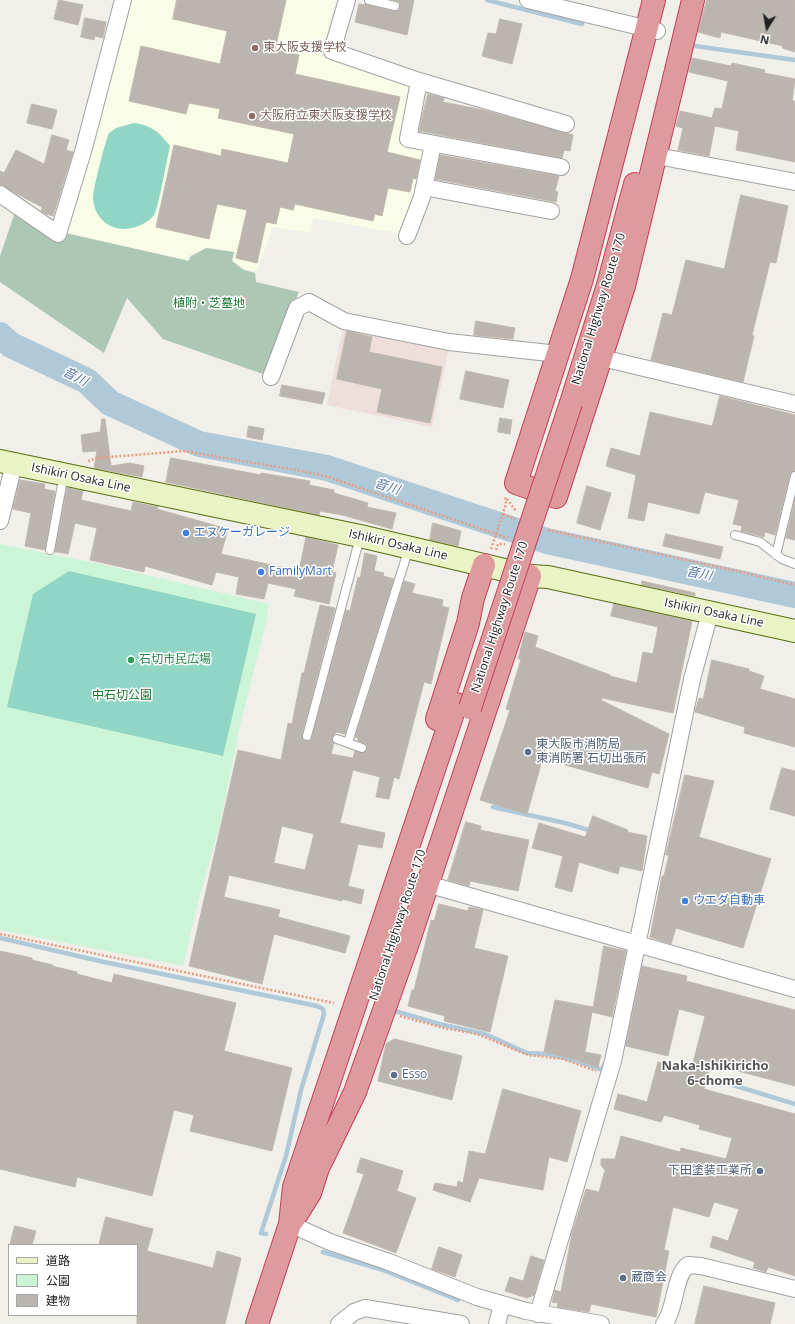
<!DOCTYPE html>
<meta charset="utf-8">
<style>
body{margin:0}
#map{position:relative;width:795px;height:1324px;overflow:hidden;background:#f0efe9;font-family:"Open Sans","Noto Sans JP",sans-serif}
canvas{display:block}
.legend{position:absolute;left:8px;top:1244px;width:130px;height:72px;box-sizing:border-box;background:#fff;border:1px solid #a6a6a6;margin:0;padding:5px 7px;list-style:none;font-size:12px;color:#212121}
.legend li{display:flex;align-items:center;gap:8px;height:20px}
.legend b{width:20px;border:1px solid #a6a6a6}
.north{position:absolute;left:747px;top:8px;width:40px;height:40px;-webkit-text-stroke:3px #fff;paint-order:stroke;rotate:191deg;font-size:11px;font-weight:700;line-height:16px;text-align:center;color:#212121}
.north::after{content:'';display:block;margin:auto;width:14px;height:18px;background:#212121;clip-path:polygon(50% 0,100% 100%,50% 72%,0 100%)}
</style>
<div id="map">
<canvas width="795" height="1324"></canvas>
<ul class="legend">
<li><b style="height:5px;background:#eaf3c4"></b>道路</li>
<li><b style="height:11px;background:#ccf4d6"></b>公園</li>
<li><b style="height:11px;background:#bab5af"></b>建物</li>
</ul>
<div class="north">N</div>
</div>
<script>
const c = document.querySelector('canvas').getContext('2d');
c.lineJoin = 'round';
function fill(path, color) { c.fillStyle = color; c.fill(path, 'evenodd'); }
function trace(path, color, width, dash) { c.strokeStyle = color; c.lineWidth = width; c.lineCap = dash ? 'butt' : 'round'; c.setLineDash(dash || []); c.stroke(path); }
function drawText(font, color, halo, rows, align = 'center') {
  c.font = font + ' "Open Sans","Noto Sans JP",sans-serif'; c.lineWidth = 3; c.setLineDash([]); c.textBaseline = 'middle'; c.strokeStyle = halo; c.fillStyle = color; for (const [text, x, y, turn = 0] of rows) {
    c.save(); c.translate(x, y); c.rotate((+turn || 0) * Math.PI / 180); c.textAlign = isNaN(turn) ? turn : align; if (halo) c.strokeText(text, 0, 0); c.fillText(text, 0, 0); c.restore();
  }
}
const commercial = new Path2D(`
 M343,327l106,22 -17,78 -105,-22z`);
const education = new Path2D(`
 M128,0h208l-16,56 87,25 6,7 -12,56 19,5 5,5 -10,44 -13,36 -89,-16 -2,15 -38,-6 -16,44 -12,-2 -12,-8 3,-9 -29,-5 -19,9v4l-123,-28z`);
const cemetery = new Path2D(`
 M15,212l50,21 124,28 1,-4 16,-9 28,4 -2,9 12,9 11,3 1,9 43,10 -36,82 -100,-35 -36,-41 -23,55 -104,-71v-26z`);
const park = new Path2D(`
 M0,544l100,20 169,40 -5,27 -24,94 -20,99 -24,86 -13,56 -183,-36z`);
const pitch = new Path2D(`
 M134,123c17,2 25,9 36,23 -3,12 -11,61 -16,69 -7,9 -18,13 -29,14 -18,0 -31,-13 -32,-31 0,-9 12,-56 16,-65l7,-5z
 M69,571l187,43 -33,142 -216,-49 26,-113z`);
const stream = new Path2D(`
 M487,0l95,24
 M695,46l100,14
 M493,807l72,16 27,8
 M0,938l104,24 213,44 6,3 1,5 -23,76 -15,66 -25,77 5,1
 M395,1011l44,13 46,10 42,19 21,1 26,6 28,10 2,-5
 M720,1081l75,23
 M323,1252l60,18 75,30`);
const river = new Path2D(`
 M0,335l11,10 76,36 23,22 89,41 128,24 220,73 248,54`);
const building = new Path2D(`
 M59,0l24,5 -5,20 -24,-6z
 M177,0h109l-11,50 24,5 -4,19 105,23 -13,55 33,8 -4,19 -3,-1 -3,14 -22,-4 -6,28 -7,-2 -2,7 -78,-17 -2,6 -13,-3 -4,17 -10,-2 -9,41 -21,-5 11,-48 -30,-6 -8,35 -53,-12 18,-82 47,11 1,-7 66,14 6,-29 -76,-16 2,-9 -31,-6 -3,11 -57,-13 12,-55 79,18 7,-33 -54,-12z
 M393,0h21l-7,35 -52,-13 4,-18 6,1v-2l31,8 3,-2 1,-4 -2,-3z
 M707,0h88v52l-13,-4 1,-2 -62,-14 -1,6 -22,-6z
 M85,18l21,4 -3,16 -8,-2 -1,4 -13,-3z
 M500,19l22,5 -10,40 -30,-8 6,-23 8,1z
 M692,58l39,8 1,-3 33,7 -1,3 31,6 -3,22h3v61l-59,-12 3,-19 -24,-5 -6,30 -31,-6 5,-22 -7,-2 4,-15 32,7 3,-10 7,1 6,-28 -39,-9z
 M428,94l16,4 -1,4 40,8 90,25 -3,16 -6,-1 -2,8 -143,-27z
 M32,104l25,6 -5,19 -25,-6z
 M52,135l17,5 -3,10 7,2 -20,64 -7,-2 -5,-3 1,-4 -42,-22v-14l4,2 12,-23 28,14z
 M440,155l119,21 -4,15 3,1 -2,10 -121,-23z
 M741,195l47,11 -12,57 -6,-1 -18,73 2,1 -11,46 -92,-22 12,-47 9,2 14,-55 38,9z
 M476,321l39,7 -2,11 -39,-4z
 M347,331l25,6 -3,15 73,15 -12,56 -53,-11 5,-23 -45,-10z
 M466,371l43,9 -6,28 -43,-9z
 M282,385l43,8 -3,11 -42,-8z
 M720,396l75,19v56l-5,4 -15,60 -10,-3 -1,5 -23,-6 1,-5 -9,-2 6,-24 -34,-8 -6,22 -51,-12 -4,19 -16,-3 8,-43 -30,-9 5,-18 29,8 10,-44 62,14z
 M500,418l12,2 -2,14 -12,-2z
 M102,419h3l6,47 19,-3 14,3 -2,11 -48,-9 3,-17 -14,1 -2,-17 19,-3z
 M249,426l15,3 -2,11 -15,-3z
 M171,458l90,17v-2l49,8 -1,4 25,5v3l34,10 -1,4 29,6 -4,16 -50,-14 -22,-4 -1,4 -153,-33z
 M20,480l25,4 -1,5 11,2 -10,59 -20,-4 6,-33 -18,-4z
 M587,486l24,7 -11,37 -23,-7z
 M67,488l16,3 -2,9 50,11 2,-9 25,5 -1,2 71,20 -7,25 78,17 7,-34 32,8 -6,27 4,1 -7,31 -35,-8 2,-7 -28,-6 -4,16 -28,-5 3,-17 -23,-5 -4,13 -67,-19 -1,6 -54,-12 7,-32 -22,-5 -7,31 -11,-2h-2z
 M795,500v40l-9,-2z
 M433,523l28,8 -3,15 -28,-6z
 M666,534l57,13 -3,12 -57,-13z
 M365,553l12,3 -3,15 10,2 -1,3 11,3 -49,155 -8,-2 -5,5 2,6 -3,11 22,4 2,-7 8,2 4,-3 -1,-6 -8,-3v-3l-3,-1 49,-156 11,3 -3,9 31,7 -1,6 7,2 -18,76 -7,-2 -25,97 -5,-2 -5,22 -13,-2 4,-20 -27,-7 -13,53 45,10 -3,15 -24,-4 -10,42 16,4 -3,14 -19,-5v2l-113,-26 -5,22 56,13 -2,7 72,19 -5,17 -71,-19 -12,50 -73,-18 49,-216 43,10 7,-37 4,1 10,-51h2l16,-68 15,3 -33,127 3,6 6,-1 35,-130 4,1 8,-34 2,1zM282,826l32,8 -9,36 -31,-7z
 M642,581l53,12v3l-53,-11z
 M614,604l78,17 -19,92 -71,-15 -1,2 68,34 -10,40 -7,-2 -4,16 -83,-23 4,-16 -22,-6 -20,71 -47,-14 30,-90 -4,-1 15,-50h-3l7,-27 13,4 -3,11 75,28v1l27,7 6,-31 10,2 5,-27 -47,-11z
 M712,660l37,9v2l15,5 -4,13 35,10v48l-51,-14 1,-6 -50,-15 4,-14 4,1z
 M782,768l13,3v45l-25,-7z
 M685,775l29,6 -15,56 72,22 -28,89 -67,-20 -5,16 -21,-7 12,-61h2l5,-21h-3z
 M593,816l35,14 -1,2 20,4 -5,35 -22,-5 -2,8 -39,-12 -7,30 -17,-5 8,-31 -31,-8 7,-25 46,14z
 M466,822l15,4 -1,4 49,10 -11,51 -48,-10 -1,5 -21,-6z
 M439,904l29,7 1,-4 14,3 -9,38 34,8 -18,76 -46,-11 1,-5 -37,-10 4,-16h2l17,-70 3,1z
 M604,946l22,5 -14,66 -20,-5 -7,40 16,3 -3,13 -20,-8 -34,-8 11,-52 38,7z
 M0,951l32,7v2l21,5 -1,1 25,6v2l35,9 2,-9 122,29 -12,48 68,17 -20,83 -82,-20 4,-16 -20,-5 -22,86 -75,-19 -2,10 -75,-18z
 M642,966l45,10 -1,5 109,29v76l-84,-22 -7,25 91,25v162l-27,-9 -2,5 -13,-4 2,-6 -45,-15 3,-11 15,5 11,-32 -25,-7 -5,15 -36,-10 -9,43 5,1 -13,66 -65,-13 -2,8 -32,-5 1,-4 -6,-1 3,-12 6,2 11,-59 14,-44 13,3 6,-22 -4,-5v-6h14l6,-23 59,16 1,-4 45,11 6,-21 -33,-9 1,-4 -36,-10 -3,7 -47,-13 4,-15 29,8 11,-40 33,9 14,-55 -26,-7 -11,47 -42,-10z
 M395,1039l67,17 -10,44 -74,-19 8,-37z
 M503,1089l78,22 -14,51 -18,-5 -6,33 -64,-12 -9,24 -37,-12 2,-7 22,4 1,-6 5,2 6,-32 16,3z
 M361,1158l42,13 -6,20 19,7 -20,55 -53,-20 21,-59 -7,-2z
 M106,1217l47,12 -6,22 66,17 4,-17 24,7 -16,66h-88v-79h-38z
 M15,1226l21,5 -4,14h-22z
 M439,1247l23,8 -7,22 -23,-8z
 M531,1256l13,4 -10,35 -7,3 -22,-7 5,-14 13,4z
 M704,1286l71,17 -5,21h-75z`);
const path = new Path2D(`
 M88,461l9,-3 87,-7 118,20 26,6 180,61
 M507,499l9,12
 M503,514l12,5
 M548,530l193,42 54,13
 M491,549l15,-45 -1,-7
 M496,550l2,-6h7
 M0,934l334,69
 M400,1016l44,12 33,6 51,21 35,4 33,12`);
const lane = new Path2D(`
 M369,0l26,6
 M735,535l25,7 22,17 13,5
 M50,550l14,-76
 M776,555l19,-79
 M307,736l53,-199
 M337,739l25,9
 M348,742l61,-194`);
const street = new Path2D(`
 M347,0l-15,51 87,30 147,43
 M528,0l129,31
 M419,81l-11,58 153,28
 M657,156l138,26
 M424,187l127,24
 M0,194l58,40 26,-86 39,-148
 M407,236l15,-39 11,-53
 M602,358l193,46
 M271,377l26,-69 12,-6 35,19 105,21 109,12
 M0,521l14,-57
 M427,884l368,105
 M290,1224l40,18 59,20 88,35 49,14 75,13
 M538,1314l75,-253 79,-382 18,-66
 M339,1324l15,-12 11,-4 96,16
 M497,1324l5,-19
 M664,1324c12,-15 10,-49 24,-59l13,1 94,23`);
const secondary = new Path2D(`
 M0,461l360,75 170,40 18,1 247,54`);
const highway = new Path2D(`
 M654,0l-72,279 -66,204 40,14 68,-211 69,-286
 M571,403l37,-118 27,-101
 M437,719l31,-96 5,-25 11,-33
 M320,1164l35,-72 55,-155 120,-361
 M293,1220l17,-27 14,-44
 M257,1324l33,-100 4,-37 162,-483`);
const highwayBridge = new Path2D(`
 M470,708l101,-305`);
const markers = [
 [255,48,4,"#8d6e63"],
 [252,116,4,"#8d6e63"],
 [186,533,4,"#3f7fe0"],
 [261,572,4,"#3f7fe0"],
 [131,660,4,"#2e9e5b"],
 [528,752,4,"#5c6f8a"],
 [685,901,4,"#3f7fe0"],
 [394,1075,4,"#5c6f8a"],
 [760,1171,4,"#5c6f8a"],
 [623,1278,4,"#5c6f8a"]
];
const educationNames = [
 ["東大阪支援学校",263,48],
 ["大阪府立東大阪支援学校",260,116]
];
const parkNames = [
 ["植附・芝墓地",209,304],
 ["中石切公園",122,696]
];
const streetNames = [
 ["National Highway Route 170",599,309,-73],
 ["Ishikiri Osaka Line",81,478,12],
 ["Ishikiri Osaka Line",398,545,13],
 ["Ishikiri Osaka Line",714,613,12],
 ["National Highway Route 170",500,617,-72],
 ["National Highway Route 170",398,925,-72]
];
const shopNames = [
 ["エヌケーガレージ",194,533],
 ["FamilyMart",269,572],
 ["ウエダ自動車",693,901]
];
const leisureNames = [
 ["石切市民広場",139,660]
];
const serviceNames = [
 ["東大阪市消防局",536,745],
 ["東消防署 石切出張所",536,759],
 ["Esso",402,1075],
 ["下田塗装工業所",752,1171,"right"],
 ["蔵商会",631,1278]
];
const waterNames = [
 ["音川",75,377,28],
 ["音川",387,487,18],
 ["音川",699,574,12]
];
const neighbourhoodNames = [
 ["Naka-Ishikiricho",715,1066],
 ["6-chome",715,1081]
];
fill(commercial, '#efdfdb');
fill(education, '#f9fce7');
fill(cemetery, '#adc7b5');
fill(park, '#ccf4d6');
fill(pitch, '#91d6c5');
trace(stream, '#afc9d9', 4.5);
trace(river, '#afc9d9', 26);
fill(building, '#bab5af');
trace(building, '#c1b9ad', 1);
trace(lane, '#a2a2a2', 10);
trace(street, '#a2a2a2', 18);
trace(secondary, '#576e12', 24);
trace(highway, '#c83d58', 24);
trace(path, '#eb9b80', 2.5, [2, 2]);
trace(lane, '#fff', 8);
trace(street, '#fff', 16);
trace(secondary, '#eaf3c4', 22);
trace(highway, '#de9b9d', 22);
trace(highwayBridge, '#c83d58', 24, []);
trace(highwayBridge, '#de9b9d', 22);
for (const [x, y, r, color] of markers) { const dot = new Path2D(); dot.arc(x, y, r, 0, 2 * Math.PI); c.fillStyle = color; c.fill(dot); trace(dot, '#fff', 1.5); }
drawText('12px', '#785e54', '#fff', educationNames, 'left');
drawText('12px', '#19752f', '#fff', parkNames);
drawText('12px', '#212121', '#fff', streetNames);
drawText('12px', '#366cbe', '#fff', shopNames, 'left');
drawText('12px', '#27864d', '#fff', leisureNames, 'left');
drawText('12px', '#4e5e75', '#fff', serviceNames, 'left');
drawText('italic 13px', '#5874a7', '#fff', waterNames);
drawText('bold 13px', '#545454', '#fff', neighbourhoodNames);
</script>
